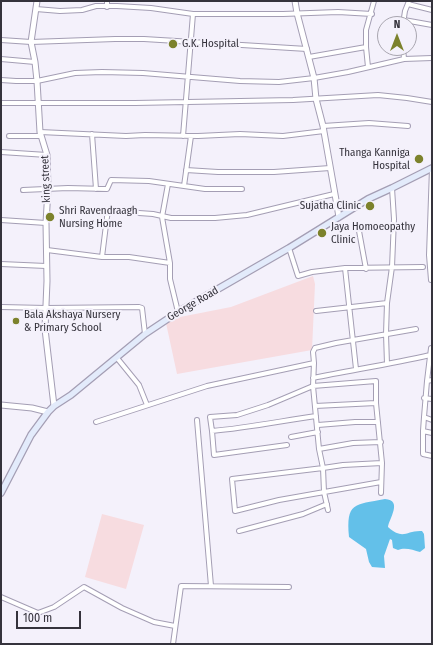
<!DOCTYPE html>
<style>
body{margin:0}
#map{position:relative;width:433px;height:645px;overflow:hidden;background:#f4f1fb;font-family:"Fira Sans Condensed",sans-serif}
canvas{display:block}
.frame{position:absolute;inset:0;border:2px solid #35333c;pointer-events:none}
.north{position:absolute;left:377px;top:16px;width:40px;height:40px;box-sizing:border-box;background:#f4f1fb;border:1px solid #a8a5af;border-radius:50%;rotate:0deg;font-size:11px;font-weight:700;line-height:16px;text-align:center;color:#35333c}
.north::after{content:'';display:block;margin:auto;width:14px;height:18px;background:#7c822c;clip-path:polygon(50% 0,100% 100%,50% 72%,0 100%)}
.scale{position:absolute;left:16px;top:611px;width:65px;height:18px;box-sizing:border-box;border:2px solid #35333c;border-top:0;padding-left:5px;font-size:12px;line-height:14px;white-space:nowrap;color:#35333c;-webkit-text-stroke:3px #f4f1fb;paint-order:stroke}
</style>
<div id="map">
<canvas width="433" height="645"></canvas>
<div class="frame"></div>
<div class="north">N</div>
<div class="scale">100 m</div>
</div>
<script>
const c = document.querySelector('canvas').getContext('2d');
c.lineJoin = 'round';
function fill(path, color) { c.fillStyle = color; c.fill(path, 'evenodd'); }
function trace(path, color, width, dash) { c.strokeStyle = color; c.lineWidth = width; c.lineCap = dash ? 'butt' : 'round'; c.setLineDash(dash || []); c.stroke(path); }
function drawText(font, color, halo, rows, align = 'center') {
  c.font = font + ' "Fira Sans Condensed",sans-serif'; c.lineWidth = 4; c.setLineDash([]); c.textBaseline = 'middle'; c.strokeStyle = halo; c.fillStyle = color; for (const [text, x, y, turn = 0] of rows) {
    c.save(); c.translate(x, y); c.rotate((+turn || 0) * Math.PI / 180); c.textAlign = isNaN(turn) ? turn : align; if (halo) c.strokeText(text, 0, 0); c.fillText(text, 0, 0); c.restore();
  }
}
const green = new Path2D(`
 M313,276l2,8 -3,66 -135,24 -11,-51 14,-6 51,-10z
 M102,514l42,11 -18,64 -41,-12z`);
const water = new Path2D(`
 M385,499c18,1 4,20 3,28 16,14 18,3 34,4l2,3 1,14 -5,4c-7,-2 -15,-5 -22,-2l-5,-2 -1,-8 -2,-1 -6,17 1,12 -13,-1 -3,-5 -3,-13 -17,-12c-3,-35 5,-32 36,-38z`);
const minor = new Path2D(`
 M408,4l24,6
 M107,7v-6
 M36,9l24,2 22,-1 14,-4h21l34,2 42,6h90l55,-2 34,2
 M404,20l28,5
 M403,24l2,-13 4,-10
 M1,40l30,2 84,-3h29l163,10
 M366,47v-17l8,-29
 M403,48l1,11
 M309,57l57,-10 2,20
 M1,59l34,3
 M1,80l15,1h21l38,-8 27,-1 41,1 97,8 39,1 35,-4 34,-6 56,-13 28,-1
 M1,103h134l158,-3 85,-5 29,3 25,4
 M323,126l46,-3 39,3
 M40,132l86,4 19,-1 53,1 42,-2 43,2 41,-5
 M92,134l4,55
 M9,136h32
 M183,136l10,-122
 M1,152l46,3
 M186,170l32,2h56l56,-4
 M168,184l-6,33 8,46v16l8,33
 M184,186l21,3h37
 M23,190l45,-2 39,1 4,-9 38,1 35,5 7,-50
 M1,220l45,3
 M359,231l7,38
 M289,248l9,28 14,-4 33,-4 78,-1
 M47,250l55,7 5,-40 1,-5 3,-1 42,3 18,4h44l32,-3 87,-21
 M102,257h27l41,6
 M1,264l45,2
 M345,268l11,101
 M431,280l-2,-25 3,-87
 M1,307l45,1 93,-1 3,1 3,26
 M316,311l71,-8
 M117,358l22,27 8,20
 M314,363l-1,-11 2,-4 21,-5 80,-14
 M387,364l-1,-30 1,-31 5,-36 2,-48 -2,-31
 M313,378c39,-8 78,-14 117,-23
 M432,380l-5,1 -3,36 8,3
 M427,381l4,-33h1
 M424,398l8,1
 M315,406l61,-3
 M424,417l-1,14 9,2
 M197,420l14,166
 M96,422l111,-36 107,-23 -1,23 6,63 4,19 -91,11 3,32 44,-11 102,-18
 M318,425l37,-3h23
 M212,431l-2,-14 27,-2 31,-10 45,-19 63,-5v22l6,60 -1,30
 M423,431v23l9,2
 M291,437l27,-5
 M287,445l-73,10 -2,-24c35,-3 69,-10 104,-15
 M319,449l34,-6 28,-1
 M328,510l-4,-18 -1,-24 20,-3 39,-2
 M239,531l64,-17 24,-10
 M1,597l37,16 16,-6 30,-20 38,21 32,14 21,4
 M173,644l8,-58 108,1`);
const tertiary = new Path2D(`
 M37,1l-6,41 4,20 2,19 3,51 7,23 1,34 -2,34 1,58 -2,48 9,77
 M295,1l2,12 17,65 2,21 7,27 16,91
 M1,405l31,3 16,4`);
const secondary = new Path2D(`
 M1,493l30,-58 17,-23 6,-6 17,-11 74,-61 33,-22 111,-64 79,-49 24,-11 40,-20`);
const markers = [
 [173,44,5,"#7c822c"],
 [419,159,5,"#7c822c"],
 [370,206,5,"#7c822c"],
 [50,217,5,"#7c822c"],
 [322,233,5,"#7c822c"],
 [16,321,4,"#7c822c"]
];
const poiNames = [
 ["G.K. Hospital",182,44],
 ["Thanga Kanniga",410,153,"right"],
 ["Hospital",410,166,"right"],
 ["Sujatha Clinic",361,206,"right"],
 ["Shri Ravendraagh",59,211],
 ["Nursing Home",59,224],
 ["Jaya Homoeopathy",331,227],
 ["Clinic",331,240],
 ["Bala Akshaya Nursery",24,315],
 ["& Primary School",24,328]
];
const streetNames = [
 ["king street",46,179,-92],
 ["George Road",193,304,-30]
];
fill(green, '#f7dce0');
fill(water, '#63c0e9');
trace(minor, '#a49eb4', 6);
trace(tertiary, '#a49eb4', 7);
trace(secondary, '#a49eb4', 8);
trace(minor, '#fff', 4);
trace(tertiary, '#fff', 5);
trace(secondary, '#e3ebfb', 5.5);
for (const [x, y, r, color] of markers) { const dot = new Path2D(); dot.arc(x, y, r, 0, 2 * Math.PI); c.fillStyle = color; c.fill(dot); trace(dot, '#f4f1fb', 1.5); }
drawText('11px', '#35333c', '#f4f1fb', poiNames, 'left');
drawText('11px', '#35333c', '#f4f1fb', streetNames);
</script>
